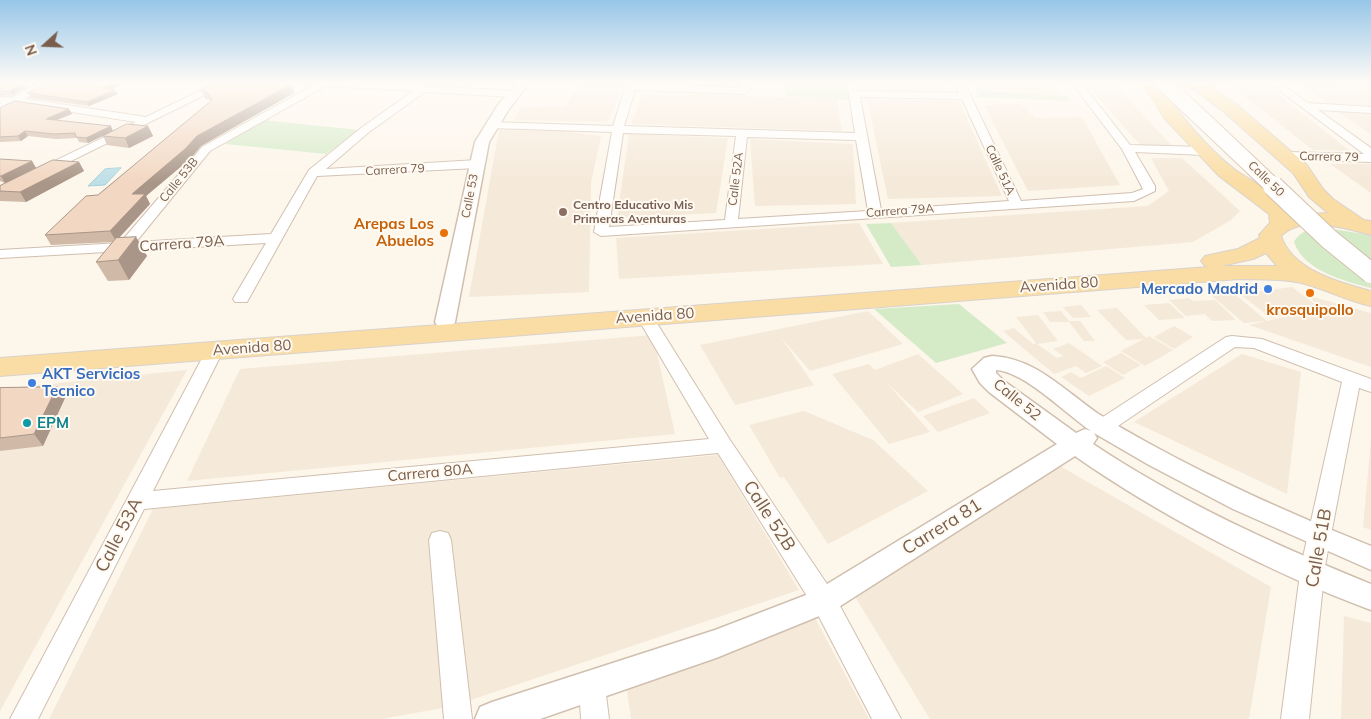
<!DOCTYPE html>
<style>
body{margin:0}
#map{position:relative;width:1371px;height:719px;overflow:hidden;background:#fdf6eb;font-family:Mulish,sans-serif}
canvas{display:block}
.north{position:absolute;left:20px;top:20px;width:50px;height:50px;-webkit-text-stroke:4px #fffaf1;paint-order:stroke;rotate:250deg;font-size:14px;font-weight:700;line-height:20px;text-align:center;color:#795e4d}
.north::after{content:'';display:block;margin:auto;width:18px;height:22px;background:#795e4d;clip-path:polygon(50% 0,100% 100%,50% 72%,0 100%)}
</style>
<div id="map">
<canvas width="1371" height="719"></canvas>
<div class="north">N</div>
</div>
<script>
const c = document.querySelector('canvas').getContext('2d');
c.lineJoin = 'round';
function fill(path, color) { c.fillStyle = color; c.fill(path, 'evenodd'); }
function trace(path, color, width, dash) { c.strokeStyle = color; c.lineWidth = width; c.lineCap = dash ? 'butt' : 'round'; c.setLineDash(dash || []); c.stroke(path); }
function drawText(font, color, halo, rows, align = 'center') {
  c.font = font + ' Mulish,sans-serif'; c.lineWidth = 4; c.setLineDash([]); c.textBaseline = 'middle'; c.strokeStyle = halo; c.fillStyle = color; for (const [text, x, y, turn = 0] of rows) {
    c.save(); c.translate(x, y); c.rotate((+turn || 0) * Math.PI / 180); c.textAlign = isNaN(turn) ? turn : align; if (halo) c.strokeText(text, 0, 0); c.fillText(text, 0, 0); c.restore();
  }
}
const residential = new Path2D(`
 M626,82l-18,40 -94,-2 7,-13 44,-1 14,-20z
 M867,82h77l3,10 -77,-3z
 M970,82h81l10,13 -87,-7z
 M1084,82h29l58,63h-31z
 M1226,82h37l87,69 -37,-1z
 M1332,82h39v23l-41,-1 -29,-19h34z
 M643,92l194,7 5,32 -211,-7z
 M867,99l92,2 43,95 -114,3z
 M1021,104l15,14 46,-1 38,68 -92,6 -44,-86z
 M1337,112l34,2v20z
 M499,130l61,1 41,5 -10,47 -2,109 -120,5z
 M629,134l99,4 -12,75 -99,5z
 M750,139l103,5 3,60 -101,2z
 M1151,158h31l58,53 -9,9 -38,22 -271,23 -31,-42 257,-17 21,-15z
 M1330,164h41v29z
 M859,223l24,41 -264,15 -3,-41z
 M1292,287l27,20 -10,-11 62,17v54l-122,-42 17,-4 -22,2 -34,-29 22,-2 35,29 29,-7 -25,4 -31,-24z
 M1189,298l4,3 22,-1 21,20 -24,1 -7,-7 -19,2 -17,-16z
 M1169,303l16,15 -26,2 -15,-15z
 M1081,305l10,12 -18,1 -10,-11z
 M1117,308l29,30 3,-2 24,14 -28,16 -24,-15 23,-12 -18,1 -29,-30z
 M868,311l35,33 -93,27 -30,-35 34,49 -79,20 -35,-60z
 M1061,311l8,10h11l15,20h-11l-15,-19h-19l-7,-10z
 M1038,315l20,26 -21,3 20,14 6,-2 -10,-7 16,-6 33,23 -16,7 -10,-7 -22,8 -51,-43 11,-3 19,16 3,-1 -20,-26z
 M1174,326l19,11 -19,12 -20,-12z
 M653,335l22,99 -488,47 53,-112z
 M1121,353l20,12 -18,10 -20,-13z
 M918,354l45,40 -45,18 -32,-30 44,50 -41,12 -57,-70 37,-10 6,6z
 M1242,354l59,18 -14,122 -153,-72z
 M1106,366l19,12 -36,18 -28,-19 10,-5 10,6z
 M187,370l-187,341v-322z
 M974,398l16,15 -52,19 -15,-16z
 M804,411l69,29 55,51 -100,53 -44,-67 -4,1 -31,-53z
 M1371,441v89l-8,-3z
 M718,455l81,135 -346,116 -71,13h-333l104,-210z
 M1060,466l211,121 -22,132h-319l-76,-124z
 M1344,616l27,7v96h-30z
 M815,618l54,101h-238l-4,-29z`);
const green = new Path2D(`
 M637,82h98l-2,6 -97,-1z
 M785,83h60l8,17 -67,-4z
 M976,90l91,6 3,5 -92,-4z
 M263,120l96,10 -33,24 -101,-10z
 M891,223l31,42 -31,2 -25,-43z
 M1326,228l45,7v53c-27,-7 -67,-17 -77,-46 7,-13 19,-13 32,-14z
 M959,304l48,39 -71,20 -62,-54z`);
const water = new Path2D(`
 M121,168l-16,17 -17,1 17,-17z`);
const minor = new Path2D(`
 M218,82h13l-231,114v-9l136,-65 -122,-19h-14v-6h14l132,20z
 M319,82h39l155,9 5,3 -5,3 -88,-5 -56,40 -43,37 151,-9 6,4 -6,4 -160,8 -70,126h-12l-2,-3 33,-56 -266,15v-8l120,-7 82,-96zM326,86l87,5 -52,37 -52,42 -38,64 -135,8 74,-91z
 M627,82l113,6 1,-6h10l-1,9 -5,3 -110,-4 -11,36 231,7 -8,-51h10l2,9 100,2 -5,-11h10l57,119 111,-8 11,-4 -21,-40 -51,-67h10l49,63 74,2 6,4 -6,4 -69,-3 20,34v5l-21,10 -533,35 -7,-4 18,-100 -121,-4 -6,-3 6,-3 122,4zM860,97l102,2 47,102 -128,9zM623,133l113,3 -11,84 -116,7zM747,137l109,3 12,71 -130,8z
 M1268,82h11l29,21 63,4v6l-53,-3 53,38v14l-88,-3 -2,-3 2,-3 4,-1 77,2z
 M645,312l8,5 77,123 103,153 68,126h-29l-57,-110 -97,-156 -574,56 -106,210h-28l198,-372h12l3,4 -70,140 556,-52 -72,-122z
 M1232,336l30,3 109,40v13l-12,-4 -34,178 -16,153h-28l20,-153 41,-184 -88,-34 -19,-1 -126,85 -7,2 -7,-2 -3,-5 3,-5 131,-85z
 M440,531l8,2 3,7 21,179h-28l-15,-179 3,-7z
 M592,674l9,4 4,9 4,32h-28l-2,-32 4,-9z`);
const tertiary = new Path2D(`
 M40,82h15l-55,31v-9z
 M518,82h12l-21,27 -20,33 -34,180 -3,4 -7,2 -7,-2 -3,-4 40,-180 23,-37z
 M992,356c43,2 72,34 105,57 17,11 35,21 53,31 71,39 146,72 221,102v24l-138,-61 -84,-44 -55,-32 3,5 -4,6c87,58 182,101 278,140v26c-100,-37 -209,-93 -296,-154l-241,154 -118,48 -176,61h-65l5,-12 12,-5 223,-72 99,-38 243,-148 -68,-52 -9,-9 -8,-14 12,-11zM996,370c28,1 71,45 95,61l-6,-2 -9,4 -72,-52 -8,-8z`);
const primary = new Path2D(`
 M1142,82h16c19,30 48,65 76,87 15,11 52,29 56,46l38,-2 -19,-16 -16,-24 -69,-61 -41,-30h19l34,22 71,61 16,24 10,10 31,21 7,1v14c-25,-7 -69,-20 -90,1 11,34 59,47 90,55v15c-23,-5 -44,-16 -66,-22 -21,-6 -45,-4 -66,-5l-1239,97v-18l1209,-91 -4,-1 -4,-5 4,-5 33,-7 22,-11 -1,-3 11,-12 -1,-9 -50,-38 -54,-57zM1266,253l11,13h-56l32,-7z`);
const secondaryBridgeFar1 = new Path2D(`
 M1163,82l112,106`);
const secondaryBridge = new Path2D(`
 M1273,186l56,53 42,34`);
const wall = new Path2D(`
 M128,82l-16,7 3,1 3,4 -29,12 -58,-8 -3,-5z
 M286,82h29l-6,3z
 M0,84l26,3 -14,8 -12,1z
 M292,84l2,9 -93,53 -11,13 -44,37 4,8 -31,34 17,-1 11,19 -18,24 -21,1 -12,-19 17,-20 -62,3 -6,-10 53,-40 113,-94 -1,-1 -5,-1 -4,-9z
 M0,108l69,1 3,5 -15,6 56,11 35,-5 5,10 -24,12 -22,-3 -4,-9 -15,7 -9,-1 -2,-4 -21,1 -28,-3 -7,5 -21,1z
 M0,159l32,2 4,7 -31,15 -5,-2z
 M79,162l5,9 -58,31 -26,-1v-15z
 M57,387l8,11 -22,48 -43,5v-63z`);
const shadedWall = new Path2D(`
 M116,82h12l-23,10 -2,-4z
 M309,82h6l-6,3z
 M24,83l2,4 -14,8 -2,-4z
 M292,84l2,9 -93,53 -11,13 -44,37 4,8 -34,37 -6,-10 22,-37 65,-58z
 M115,90l3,4 -29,12 -2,-4z
 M69,109l3,5 -23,9 -3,-4z
 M111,126l2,5 -25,12 -2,-5z
 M148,126l5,10 -24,12 -4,-10z
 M25,131l3,5 -7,5 -3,-5z
 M32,161l4,7 -31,15 -4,-7z
 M79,162l5,9 -58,31 -6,-10z
 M136,237l11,19 -18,24 -11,-20z
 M57,387l8,11 -22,48 -9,-12z`);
const building = new Path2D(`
 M48,82h68l-13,6 12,2 -28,12 -59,-9z
 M218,82h53l21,2 -95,52 -12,13 -53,45h13l-35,37 -65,4 41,-39 12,-1 114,-95 -6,-9 -5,-1z
 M24,83l-14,8h-10v-7z
 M15,101l54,8 -23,10 65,7 -25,12 -10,-1 -1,-4 -22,1 -28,-3 -7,5 -18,1v-29z
 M127,124l21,2 -23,12 -22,-2z
 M0,159l32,2 -31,15h-1z
 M53,160l26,2 -59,30 -20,-1v-5z
 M136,237l-18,23 -22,2 20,-24z
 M57,387l-23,47 -34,4v-50z`);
const markers = [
 [563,212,5,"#8d6e63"],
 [444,233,5,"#e8710a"],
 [1268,289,5,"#3f7fe0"],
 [1310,293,5,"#e8710a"],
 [32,383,5,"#3f7fe0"],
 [27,423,5,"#0f9aa8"]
];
const farStreetnames = [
 ["Carrera 79",1329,157,1],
 ["Carrera 79",395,170,-3],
 ["Calle 51A",1000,170,65],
 ["Calle 52A",736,179,-83],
 ["Calle 50",1266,179,44],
 ["Calle 53B",179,180,-51],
 ["Calle 53",470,196,-79],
 ["Carrera 79A",900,211,-4]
];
const farEducationnames = [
 ["Centro Educativo Mis",573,205],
 ["Primeras Aventuras",573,219]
];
const foodNames = [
 ["Arepas Los",434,224],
 ["Abuelos",434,241],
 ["krosquipollo",1310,310,"center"]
];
const streetNames = [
 ["Carrera 79A",182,244,-4],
 ["Avenida 80",1059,285,-4],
 ["Avenida 80",655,316,-4],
 ["Avenida 80",252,348,-4],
 ["Calle 52",1017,400,39],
 ["Carrera 80A",430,473,-5]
];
const shopNames = [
 ["Mercado Madrid",1258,289],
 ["AKT Servicios",42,374,"left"],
 ["Tecnico",42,391,"left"]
];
const cultureNames = [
 ["EPM",37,423]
];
const nearStreetnames = [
 ["Calle 52B",769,516,57],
 ["Carrera 81",942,527,-32],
 ["Calle 53A",119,535,-63],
 ["Calle 51B",1319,548,-80]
];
fill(residential, '#f5e9d9');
fill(green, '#d5ebc8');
fill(water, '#bee0e7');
trace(water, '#a4cfd9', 1);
trace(minor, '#d0bfaf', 2);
trace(tertiary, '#d0bfaf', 3);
trace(primary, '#d9d2cd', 2);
fill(minor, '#fff');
fill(tertiary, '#fff');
fill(primary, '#fadda4');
trace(secondaryBridgeFar1, '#d5c1af', 18, []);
trace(secondaryBridge, '#d5c1af', 22, []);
trace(secondaryBridgeFar1, '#fff', 16);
trace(secondaryBridge, '#fff', 20);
fill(wall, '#d0b9a7');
fill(shadedWall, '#a99688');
fill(building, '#f2d7c2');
trace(building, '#a99688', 1);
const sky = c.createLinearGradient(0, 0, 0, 183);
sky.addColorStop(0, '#97c6e8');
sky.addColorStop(0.45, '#fefbf6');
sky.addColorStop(1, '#fefbf600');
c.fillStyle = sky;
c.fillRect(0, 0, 1371, 183);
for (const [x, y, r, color] of markers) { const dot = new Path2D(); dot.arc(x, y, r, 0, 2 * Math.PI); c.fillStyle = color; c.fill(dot); trace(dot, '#fffaf1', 2); }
drawText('12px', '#795e4d', '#fffaf1', farStreetnames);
drawText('bold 12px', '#785e54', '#fffaf1', farEducationnames, 'left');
drawText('bold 15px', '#c56008', '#fffaf1', foodNames, 'right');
drawText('15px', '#795e4d', '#fffaf1', streetNames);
drawText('bold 15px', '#366cbe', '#fffaf1', shopNames, 'right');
drawText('bold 15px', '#0d838f', '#fffaf1', cultureNames, 'left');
drawText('18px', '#795e4d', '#fffaf1', nearStreetnames);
</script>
